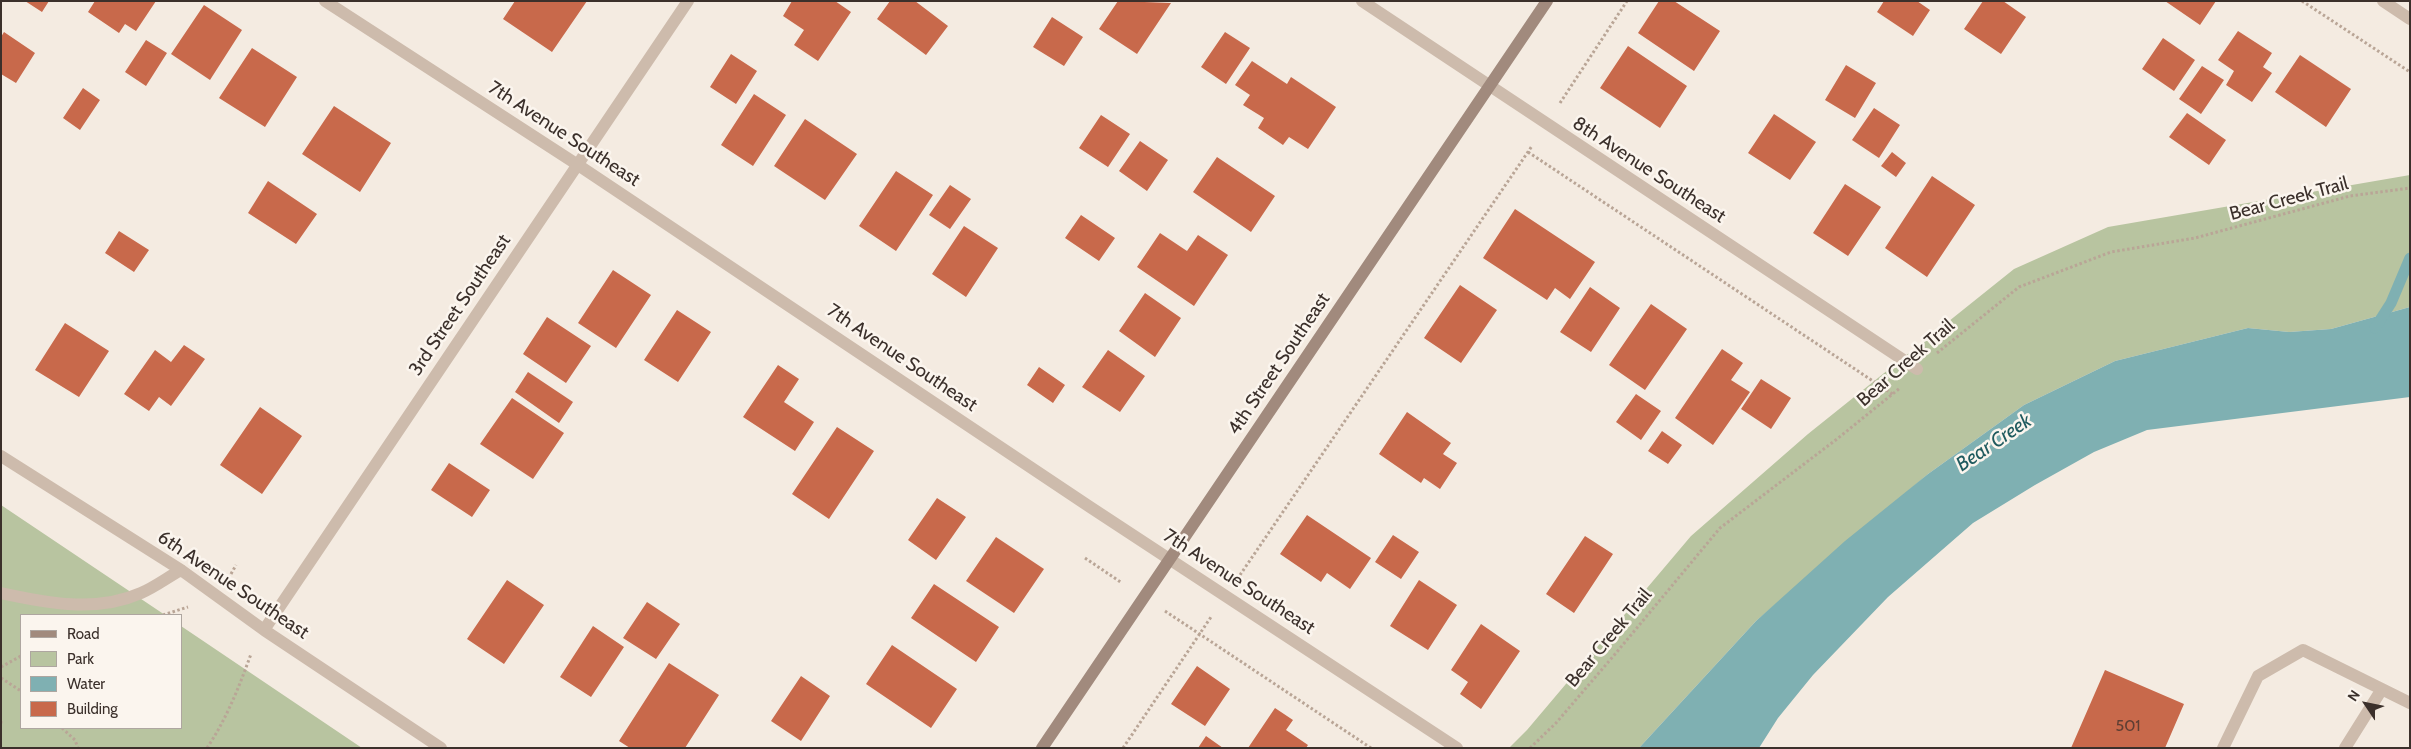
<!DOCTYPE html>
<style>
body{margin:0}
#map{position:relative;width:2411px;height:749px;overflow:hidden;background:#f4ebe1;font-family:Cabin,sans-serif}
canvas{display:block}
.frame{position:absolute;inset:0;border:2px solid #3b302b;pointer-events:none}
.legend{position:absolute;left:20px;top:614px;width:162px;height:115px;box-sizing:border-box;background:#fbf5ee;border:1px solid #aea6a0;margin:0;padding:6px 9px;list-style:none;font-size:15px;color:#3b302b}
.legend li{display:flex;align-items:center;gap:10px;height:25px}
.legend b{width:25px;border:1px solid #aea6a0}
.north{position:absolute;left:2341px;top:679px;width:50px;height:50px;-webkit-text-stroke:4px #fbf5ee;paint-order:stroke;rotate:304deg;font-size:14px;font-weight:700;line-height:20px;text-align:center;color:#3b302b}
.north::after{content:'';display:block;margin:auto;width:18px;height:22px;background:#3b302b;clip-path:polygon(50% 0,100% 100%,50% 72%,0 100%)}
</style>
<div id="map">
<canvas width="2411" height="749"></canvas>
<div class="frame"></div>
<ul class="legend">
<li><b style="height:6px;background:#a18a7d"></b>Road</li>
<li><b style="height:14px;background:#b8c4a0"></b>Park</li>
<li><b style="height:14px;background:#7fb0b2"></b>Water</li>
<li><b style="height:14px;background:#c8694b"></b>Building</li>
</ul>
<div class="north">N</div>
</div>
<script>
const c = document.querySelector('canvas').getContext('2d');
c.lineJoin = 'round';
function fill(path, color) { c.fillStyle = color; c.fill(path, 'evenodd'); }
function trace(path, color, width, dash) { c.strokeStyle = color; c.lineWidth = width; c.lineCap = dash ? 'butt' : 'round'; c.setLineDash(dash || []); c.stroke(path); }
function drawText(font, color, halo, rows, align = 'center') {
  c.font = font + ' Cabin,sans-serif'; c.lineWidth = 5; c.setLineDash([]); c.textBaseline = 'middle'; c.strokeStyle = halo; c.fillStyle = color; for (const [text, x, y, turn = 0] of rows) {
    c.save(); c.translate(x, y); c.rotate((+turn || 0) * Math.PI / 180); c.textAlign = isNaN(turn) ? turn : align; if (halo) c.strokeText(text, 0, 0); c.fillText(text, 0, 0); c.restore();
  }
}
const green = new Path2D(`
 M2410,175v132l-79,22 -42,3 -41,-4 -133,33 -91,44 -96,69 -172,147 -117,127h-130l18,-18 164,-194 117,-102 206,-165 94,-42z
 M1,505l164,110h-144v113h160v-102l181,122h-361z`);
const water = new Path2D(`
 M2410,307v90l-263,33 -53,22 -59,33 -62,38 -85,74 -75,78 -35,43 -19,30h-120l117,-127 89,-80 83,-67 96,-69 91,-44 133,-33 41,4 42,-3z`);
const stream = new Path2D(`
 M2375,328l16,-25 19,-45`);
const building = new Path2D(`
 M25,1h24l-7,11z
 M95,1h61l-20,30 -11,-7 -6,9 -31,-21z
 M515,1h72l-35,51 -49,-33z
 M792,1h43l16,11 -33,49 -24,-16 10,-15 -21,-14z
 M890,1h25l33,25 -22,29 -49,-36z
 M1118,1l53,2 -34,51 -38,-25z
 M1659,1h15l46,30 -26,40 -56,-38z
 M1884,1h33l13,9 -17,26 -36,-24z
 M1983,1h20l23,16 -25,37 -37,-25z
 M2165,1h51l-16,24z
 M204,5l38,25 -32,50 -39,-26z
 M1052,17l31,20 -19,29 -31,-19z
 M2238,31l34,22 -9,14 9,6 -20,29 -26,-17 8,-14 -16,-11z
 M4,32l31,21 -19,30 -15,-9v-37z
 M1225,32l25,16 -24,36 -25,-17z
 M2163,38l32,22 -21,31 -32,-22z
 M146,40l21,13 -21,33 -21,-14z
 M1628,46l59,40 -27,42 -60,-40z
 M252,48l45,29 -32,50 -46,-29z
 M731,54l26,17 -21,33 -26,-17z
 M2300,55l51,34 -25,38 -51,-35z
 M1252,61l35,23 4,-7 45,30 -28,42 -19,-12 -6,8 -25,-17 6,-10 -21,-13 7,-10 -15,-10z
 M1846,65l30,18 -21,35 -30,-18z
 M2202,66l22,14 -23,34 -22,-15z
 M83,88l17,12 -20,30 -17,-12z
 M754,94l32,21 -33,51 -32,-21z
 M334,106l57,37 -31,49 -58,-38z
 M1874,108l26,17 -21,33 -27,-18z
 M2187,113l39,27 -17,25 -40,-28z
 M1774,114l42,28 -26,38 -42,-27z
 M1101,115l29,19 -22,33 -29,-19z
 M805,119l52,35 -32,46 -51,-34z
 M1140,141l28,19 -21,31 -28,-20z
 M1892,152l14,11 -10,14 -15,-11z
 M1217,157l58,39 -24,36 -58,-40z
 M896,171l37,24 -37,56 -37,-25z
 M1932,176l43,29 -48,72 -42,-29z
 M268,181l49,33 -21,30 -48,-31z
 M1845,184l36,23 -33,49 -35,-23z
 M950,185l21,14 -21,30 -21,-14z
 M1515,209l80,53 -25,37 -15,-11 -8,12 -64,-42z
 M1081,215l34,23 -16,23 -34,-23z
 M964,226l34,22 -32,49 -34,-23z
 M119,231l30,19 -15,22 -29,-19z
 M1160,233l27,18 11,-16 30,20 -34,51 -57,-39z
 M613,270l38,25 -35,53 -38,-25z
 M1460,285l37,25 -36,53 -37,-25z
 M1590,287l30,21 -29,44 -31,-20z
 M1145,293l36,25 -26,39 -36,-26z
 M1651,304l36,25 -42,61 -36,-25z
 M677,310l34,22 -33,50 -34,-22z
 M547,317l44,29 -25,37 -43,-29z
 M65,323l44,28 -30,46 -44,-27z
 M184,345l21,14 -34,47 -12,-9 -10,14 -25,-17 31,-44 16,12z
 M1722,349l21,14 -12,17 19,12 -37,53 -38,-27z
 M1108,350l37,26 -25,36 -38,-25z
 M778,365l21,14 -15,23 30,20 -19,29 -52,-34z
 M1039,367l26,18 -12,18 -26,-18z
 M528,372l45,30 -14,21 -44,-31z
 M1761,379l30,19 -20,31 -30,-20z
 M1636,394l25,17 -20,29 -25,-18z
 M512,398l52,35 -31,46 -53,-35z
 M260,407l42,29 -40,58 -42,-29z
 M1407,412l44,31 -8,11 14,9 -17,26 -16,-11 -3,5 -42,-29z
 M837,427l37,24 -45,68 -37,-25z
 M1662,431l20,14 -14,19 -20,-13z
 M449,463l41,27 -18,27 -41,-27z
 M937,498l29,19 -30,43 -28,-20z
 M1307,515l64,43 -21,31 -23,-16 -6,9 -41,-28z
 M1393,535l26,17 -18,27 -26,-17z
 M1585,536l28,18 -39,59 -28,-19z
 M996,537l48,32 -30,44 -48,-32z
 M507,580l37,25 -40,59 -37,-25z
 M1419,580l38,25 -29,45 -38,-24z
 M934,584l65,43 -23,35 -65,-44z
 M647,602l33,22 -24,35 -33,-21z
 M1481,624l39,27 -39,58 -21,-15 8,-12 -17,-12z
 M593,626l31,21 -33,50 -31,-20z
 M892,645l65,44 -26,39 -65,-44z
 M669,663l50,32 -34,53h-55l-11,-7z
 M1197,666l33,23 -25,37 -34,-22z
 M2105,670l79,34 -19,44h-94z
 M801,676l29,20 -29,45 -30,-20z
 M1275,708l18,12 -7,10 22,15 -2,3h-58z
 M1206,736l17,12h-25z`);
const path = new Path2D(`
 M2302,1l108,71
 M1560,103l67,-102
 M1528,152l366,243
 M1937,353l82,-66 92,-35 84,-14 155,-42 60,-8
 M1085,558l37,25
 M231,574l5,-9
 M1240,575l292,-429
 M1165,611l206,137
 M163,615l25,-8
 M1,667l20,-11
 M1,678l20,13
 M1,721v3
 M62,728l13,12 3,8
 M207,748c20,-30 32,-61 44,-94
 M1123,748l88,-131
 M1530,748l26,-25 60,-70 104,-125 117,-89 63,-51`);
const lane = new Path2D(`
 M2223,748l35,-72 45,-26 107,53
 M2345,748l37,-59`);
const street = new Path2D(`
 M325,1l253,164 512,342 367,241
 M1362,1l555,368
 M2383,1l27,18
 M1,456l180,114 83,60 177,118
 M1,593c46,10 95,20 140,0 14,-6 27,-16 40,-23
 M264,630l424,-629`);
const secondary = new Path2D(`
 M1042,748l505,-747`);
const numberNames = [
 ["501",2128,726]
];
const streetNames = [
 ["7th Avenue Southeast",564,134,33],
 ["8th Avenue Southeast",1649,170,33],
 ["Bear Creek Trail",2289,199,-15],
 ["3rd Street Southeast",460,305,-56],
 ["7th Avenue Southeast",902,358,34],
 ["Bear Creek Trail",1906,363,-41],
 ["4th Street Southeast",1279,364,-56],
 ["7th Avenue Southeast",1239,582,33],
 ["6th Avenue Southeast",233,585,34],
 ["Bear Creek Trail",1609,638,-50]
];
const waterNames = [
 ["Bear Creek",1994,443,-34]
];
fill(green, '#b8c4a0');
fill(water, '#7fb0b2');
trace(stream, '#7fb0b2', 11);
fill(building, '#c8694b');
trace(path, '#b9a596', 3, [2.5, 2.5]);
trace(lane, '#cdbbac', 12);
trace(street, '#cdbbac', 12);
trace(secondary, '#a18a7d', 12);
drawText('16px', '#5e3e33', null, numberNames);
drawText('19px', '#3b302b', '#fbf5ee', streetNames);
drawText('italic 20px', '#1f5a5e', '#fbf5ee', waterNames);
</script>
